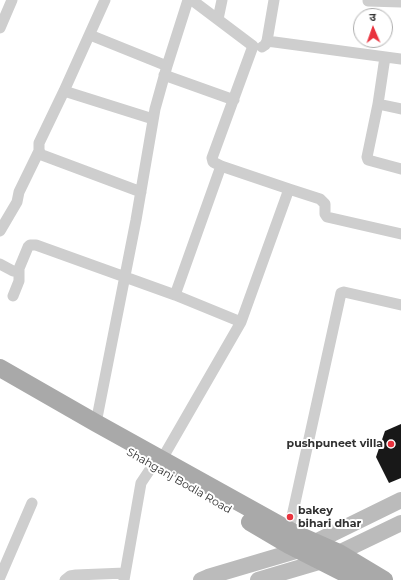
<!DOCTYPE html>
<meta charset="utf-8">
<style>
body{margin:0}
#map{position:relative;width:401px;height:580px;overflow:hidden;background:#fff;font-family:Montserrat,"Noto Sans Devanagari",sans-serif}
canvas{display:block}
.north{position:absolute;left:353px;top:8px;width:40px;height:40px;box-sizing:border-box;background:#fff;border:1px solid #adadad;border-radius:50%;rotate:358deg;font-size:11px;font-weight:700;line-height:16px;text-align:center;color:#313131}
.north::after{content:'';display:block;margin:auto;width:14px;height:18px;background:#e9333e;clip-path:polygon(50% 0,100% 100%,50% 72%,0 100%)}
</style>
<div id="map">
<canvas width="401" height="580"></canvas>
<div class="north">उ</div>
</div>
<script>
const c = document.querySelector('canvas').getContext('2d');
c.lineJoin = 'round';
function fill(path, color) { c.fillStyle = color; c.fill(path, 'evenodd'); }
function trace(path, color, width, dash) { c.strokeStyle = color; c.lineWidth = width; c.lineCap = dash ? 'butt' : 'round'; c.setLineDash(dash || []); c.stroke(path); }
function drawText(font, color, halo, rows, align = 'center') {
  c.font = font + ' Montserrat,sans-serif'; c.lineWidth = 4; c.setLineDash([]); c.textBaseline = 'middle'; c.strokeStyle = halo; c.fillStyle = color; for (const [text, x, y, turn = 0] of rows) {
    c.save(); c.translate(x, y); c.rotate((+turn || 0) * Math.PI / 180); c.textAlign = isNaN(turn) ? turn : align; if (halo) c.strokeText(text, 0, 0); c.fillText(text, 0, 0); c.restore();
  }
}
const building = new Path2D(`
 M401,424v54l-12,5 -13,-26 9,-26z`);
const minor = new Path2D(`
 M368,1l33,1
 M218,19l4,-19
 M0,28l12,-28
 M90,35l77,31
 M267,41l134,18
 M262,47l3,-2 2,-4 7,-41
 M385,57l-7,47 -11,53 1,3 33,9
 M164,75l70,25
 M64,91l89,28
 M378,104l23,5
 M39,151l3,4 99,37
 M221,166l68,23 -48,133
 M289,189l31,10 5,5v10l2,3 74,17
 M0,231l17,-29 2,-10 20,-41v-8l25,-52 41,-91
 M0,264l13,7h5l10,-24 2,-2h6l139,50 66,27 -79,137 -9,6 -12,18 -17,97
 M175,295l46,-129 -8,-4 -1,-4 41,-112 -61,-46
 M13,296l6,-15v-11
 M96,423l40,-203 19,-111 12,-43 21,-66
 M289,530l52,-237 3,-1 57,13
 M0,577l32,-74
 M65,580l5,-4 6,-1 49,-2`);
const secondary = new Path2D(`
 M201,580l7,-3 91,-27 102,-50
 M258,580l64,-19 79,-38`);
const primary = new Path2D(`
 M0,368l96,55 200,111 43,19 45,27
 M250,522l39,23 69,35`);
const markers = [
 [391,444,4,"#e9333e"],
 [290,517,4,"#e9333e"]
];
const poiNames = [
 ["pushpuneet villa",383,444],
 ["bakey",298,511,"left"],
 ["bihari dhar",298,524,"left"]
];
const streetNames = [
 ["Shahganj Bodla Road",179,481,30]
];
fill(building, '#181818');
trace(minor, '#cecece', 11);
trace(secondary, '#bbb', 16);
trace(primary, '#a9a9a9', 18);
for (const [x, y, r, color] of markers) { const dot = new Path2D(); dot.arc(x, y, r, 0, 2 * Math.PI); c.fillStyle = color; c.fill(dot); trace(dot, '#fff', 1.5); }
drawText('bold 11px', '#313131', '#fff', poiNames, 'right');
drawText('11px', '#313131', '#fff', streetNames);
</script>
